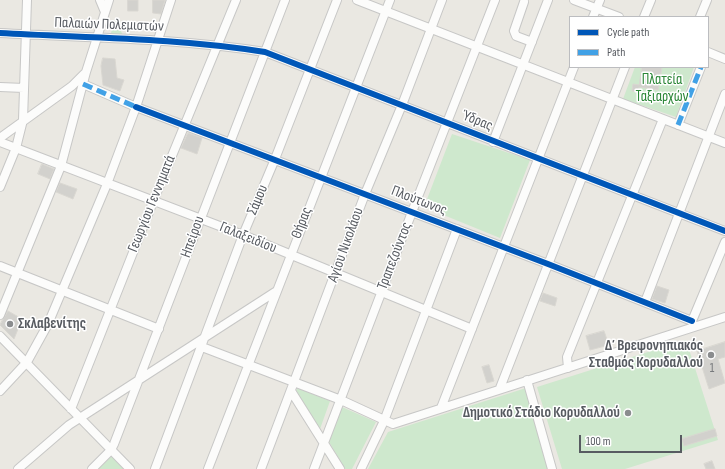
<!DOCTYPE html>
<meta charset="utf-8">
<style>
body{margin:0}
#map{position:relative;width:725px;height:469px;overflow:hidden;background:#eae8e2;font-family:"Sofia Sans Condensed",sans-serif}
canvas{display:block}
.legend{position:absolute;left:569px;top:16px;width:140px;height:52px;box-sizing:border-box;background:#fff;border:1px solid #bcbdc0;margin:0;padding:5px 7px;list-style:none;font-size:12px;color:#575b61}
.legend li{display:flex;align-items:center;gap:8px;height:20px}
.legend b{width:20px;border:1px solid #bcbdc0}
.scale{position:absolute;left:579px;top:435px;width:103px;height:18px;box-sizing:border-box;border:2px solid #575b61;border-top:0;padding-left:5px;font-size:12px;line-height:14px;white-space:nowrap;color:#575b61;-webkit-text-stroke:3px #fff;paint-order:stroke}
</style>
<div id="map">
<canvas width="725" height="469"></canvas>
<ul class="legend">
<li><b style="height:5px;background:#0057b8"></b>Cycle path</li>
<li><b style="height:5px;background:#41a1e6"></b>Path</li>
</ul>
<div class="scale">100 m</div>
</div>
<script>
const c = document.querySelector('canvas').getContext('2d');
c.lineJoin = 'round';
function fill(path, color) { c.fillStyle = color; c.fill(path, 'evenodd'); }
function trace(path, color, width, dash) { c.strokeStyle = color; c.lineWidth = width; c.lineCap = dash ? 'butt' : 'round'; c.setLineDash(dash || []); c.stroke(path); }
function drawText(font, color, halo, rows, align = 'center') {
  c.font = font + ' "Sofia Sans Condensed",sans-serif'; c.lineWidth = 3; c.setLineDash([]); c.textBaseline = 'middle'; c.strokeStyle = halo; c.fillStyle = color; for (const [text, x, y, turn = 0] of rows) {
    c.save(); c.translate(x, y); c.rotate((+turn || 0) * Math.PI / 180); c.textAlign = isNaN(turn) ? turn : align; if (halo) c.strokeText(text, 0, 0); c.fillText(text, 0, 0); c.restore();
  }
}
const green = new Path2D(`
 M115,20l9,17 -14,-1z
 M635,67h59l-18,50 -53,-18z
 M452,134l78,26 -30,78 -76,-31z
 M686,340l32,100 -93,29h-63l-25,-82z
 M297,388l33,13 -10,28 -24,-37z
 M526,388l23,81h-181l20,-37z
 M342,407l34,15 -24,47h-7l-17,-29z
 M112,456l12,13h-26z`);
const building = new Path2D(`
 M128,0h10v11h-10z
 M153,0h12l-4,14 -8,-1z
 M103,58l12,1 2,19 7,2 -4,11 -17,-6 -2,-19z
 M642,67h20l-4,23 -19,-3 -1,5 -6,-1 1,-7 6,1z
 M188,133l14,5 -5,16 -16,-6z
 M42,164l12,5 -4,10 -12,-5z
 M60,183l17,6 -4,10 -17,-7z
 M657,286l12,4 -4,13 -13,-4z
 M543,293l14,5 -2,8 -15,-5z
 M8,311l14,8 -8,20 -14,-14z
 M604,331l5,14 -19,5 -4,-14z
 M725,342v15l-7,2 7,24 -16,6 -12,-38z
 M489,365l5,16 -7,2 -5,-16z
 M715,429l2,7 -33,10 -2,-7z
 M712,461l3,8h-9l-2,-5z`);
const minor = new Path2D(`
 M100,0l5,12
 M357,0l368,143
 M574,0l45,17
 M524,2l-10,29 2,5 16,6
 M593,17l7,-17
 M644,17l7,-17
 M700,17l7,-17
 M0,33c89,5 177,5 265,19l460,179
 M708,52l17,7
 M83,84l53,23 412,157 144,57
 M0,87l24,1
 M678,125l23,-58
 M0,138l72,-52 12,-12
 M0,142l243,93 229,94
 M493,142l55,-142
 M0,187l16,-39 7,-28 4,-120
 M0,266l159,63
 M645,302l80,-208
 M0,315l61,-149 25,-94 23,-72
 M693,325l-1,-4 33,-79
 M0,336l130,133
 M202,347l139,53 52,24 332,-107
 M568,368l-1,-11 96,-238
 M527,380l25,89
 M500,388l125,-321
 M0,391l27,-29 21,-38 59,-140 29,-77 35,-107
 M291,391l49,78
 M441,408l133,-341
 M71,409l82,-207 83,-202
 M18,469l51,-44 206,-133
 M92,469l19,-19 3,-6 171,-444
 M155,469l88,-234 32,-76 62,-159
 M208,469l182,-469
 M261,469l104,-275 37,-89 40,-105
 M314,469l98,-257 83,-212
 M361,469l23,-48 73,-192`);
const quiet = new Path2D(`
 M83,84l53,23
 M678,125l23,-58`);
const cycleway = new Path2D(`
 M0,33c89,5 177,5 265,19l460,179
 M136,107l412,157 144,57`);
const markers = [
 [10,324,4,"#8a8c8e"],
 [711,355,4,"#8a8c8e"],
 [628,413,4,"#8a8c8e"]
];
const numberNames = [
 ["1",712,369]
];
const streetNames = [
 ["Παλαιών Πολεμιστών",109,25,2],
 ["Ύδρας",477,121,22],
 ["Σάμου",258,200,-67],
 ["Πλούτωνος",419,201,21],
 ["Γεωργίου Γεννηματά",152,204,-68],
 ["Θήρας",302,223,-69],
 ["Ηπείρου",193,237,-70],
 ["Γαλαξειδίου",248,238,22],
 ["Αγίου Νικολάου",346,245,-70],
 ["Τραπεζούντος",395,256,-69]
];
const parkNames = [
 ["Πλατεία",662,80],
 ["Ταξιαρχών",662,97]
];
const poiNames = [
 ["Σκλαβενίτης",18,324,"left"],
 ["Δ΄ Βρεφονηπιακός",703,346],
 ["Σταθμός Κορυδαλλού",703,363],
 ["Δημοτικό Στάδιο Κορυδαλλού",620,413]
];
fill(green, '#cee8cd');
fill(building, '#d2d1cd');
trace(building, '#d9d7d1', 1);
trace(minor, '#c7c7c6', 10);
trace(minor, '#fcfcfb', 8);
trace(quiet, '#41a1e6', 5, [10, 5]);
trace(cycleway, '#0057b8', 6);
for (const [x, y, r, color] of markers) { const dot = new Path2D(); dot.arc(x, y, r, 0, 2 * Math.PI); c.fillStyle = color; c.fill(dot); trace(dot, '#fff', 1.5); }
drawText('13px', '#76797c', null, numberNames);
drawText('15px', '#575b61', '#fff', streetNames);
drawText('15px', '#2b8637', '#fff', parkNames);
drawText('bold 15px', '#575b61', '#fff', poiNames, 'right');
</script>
